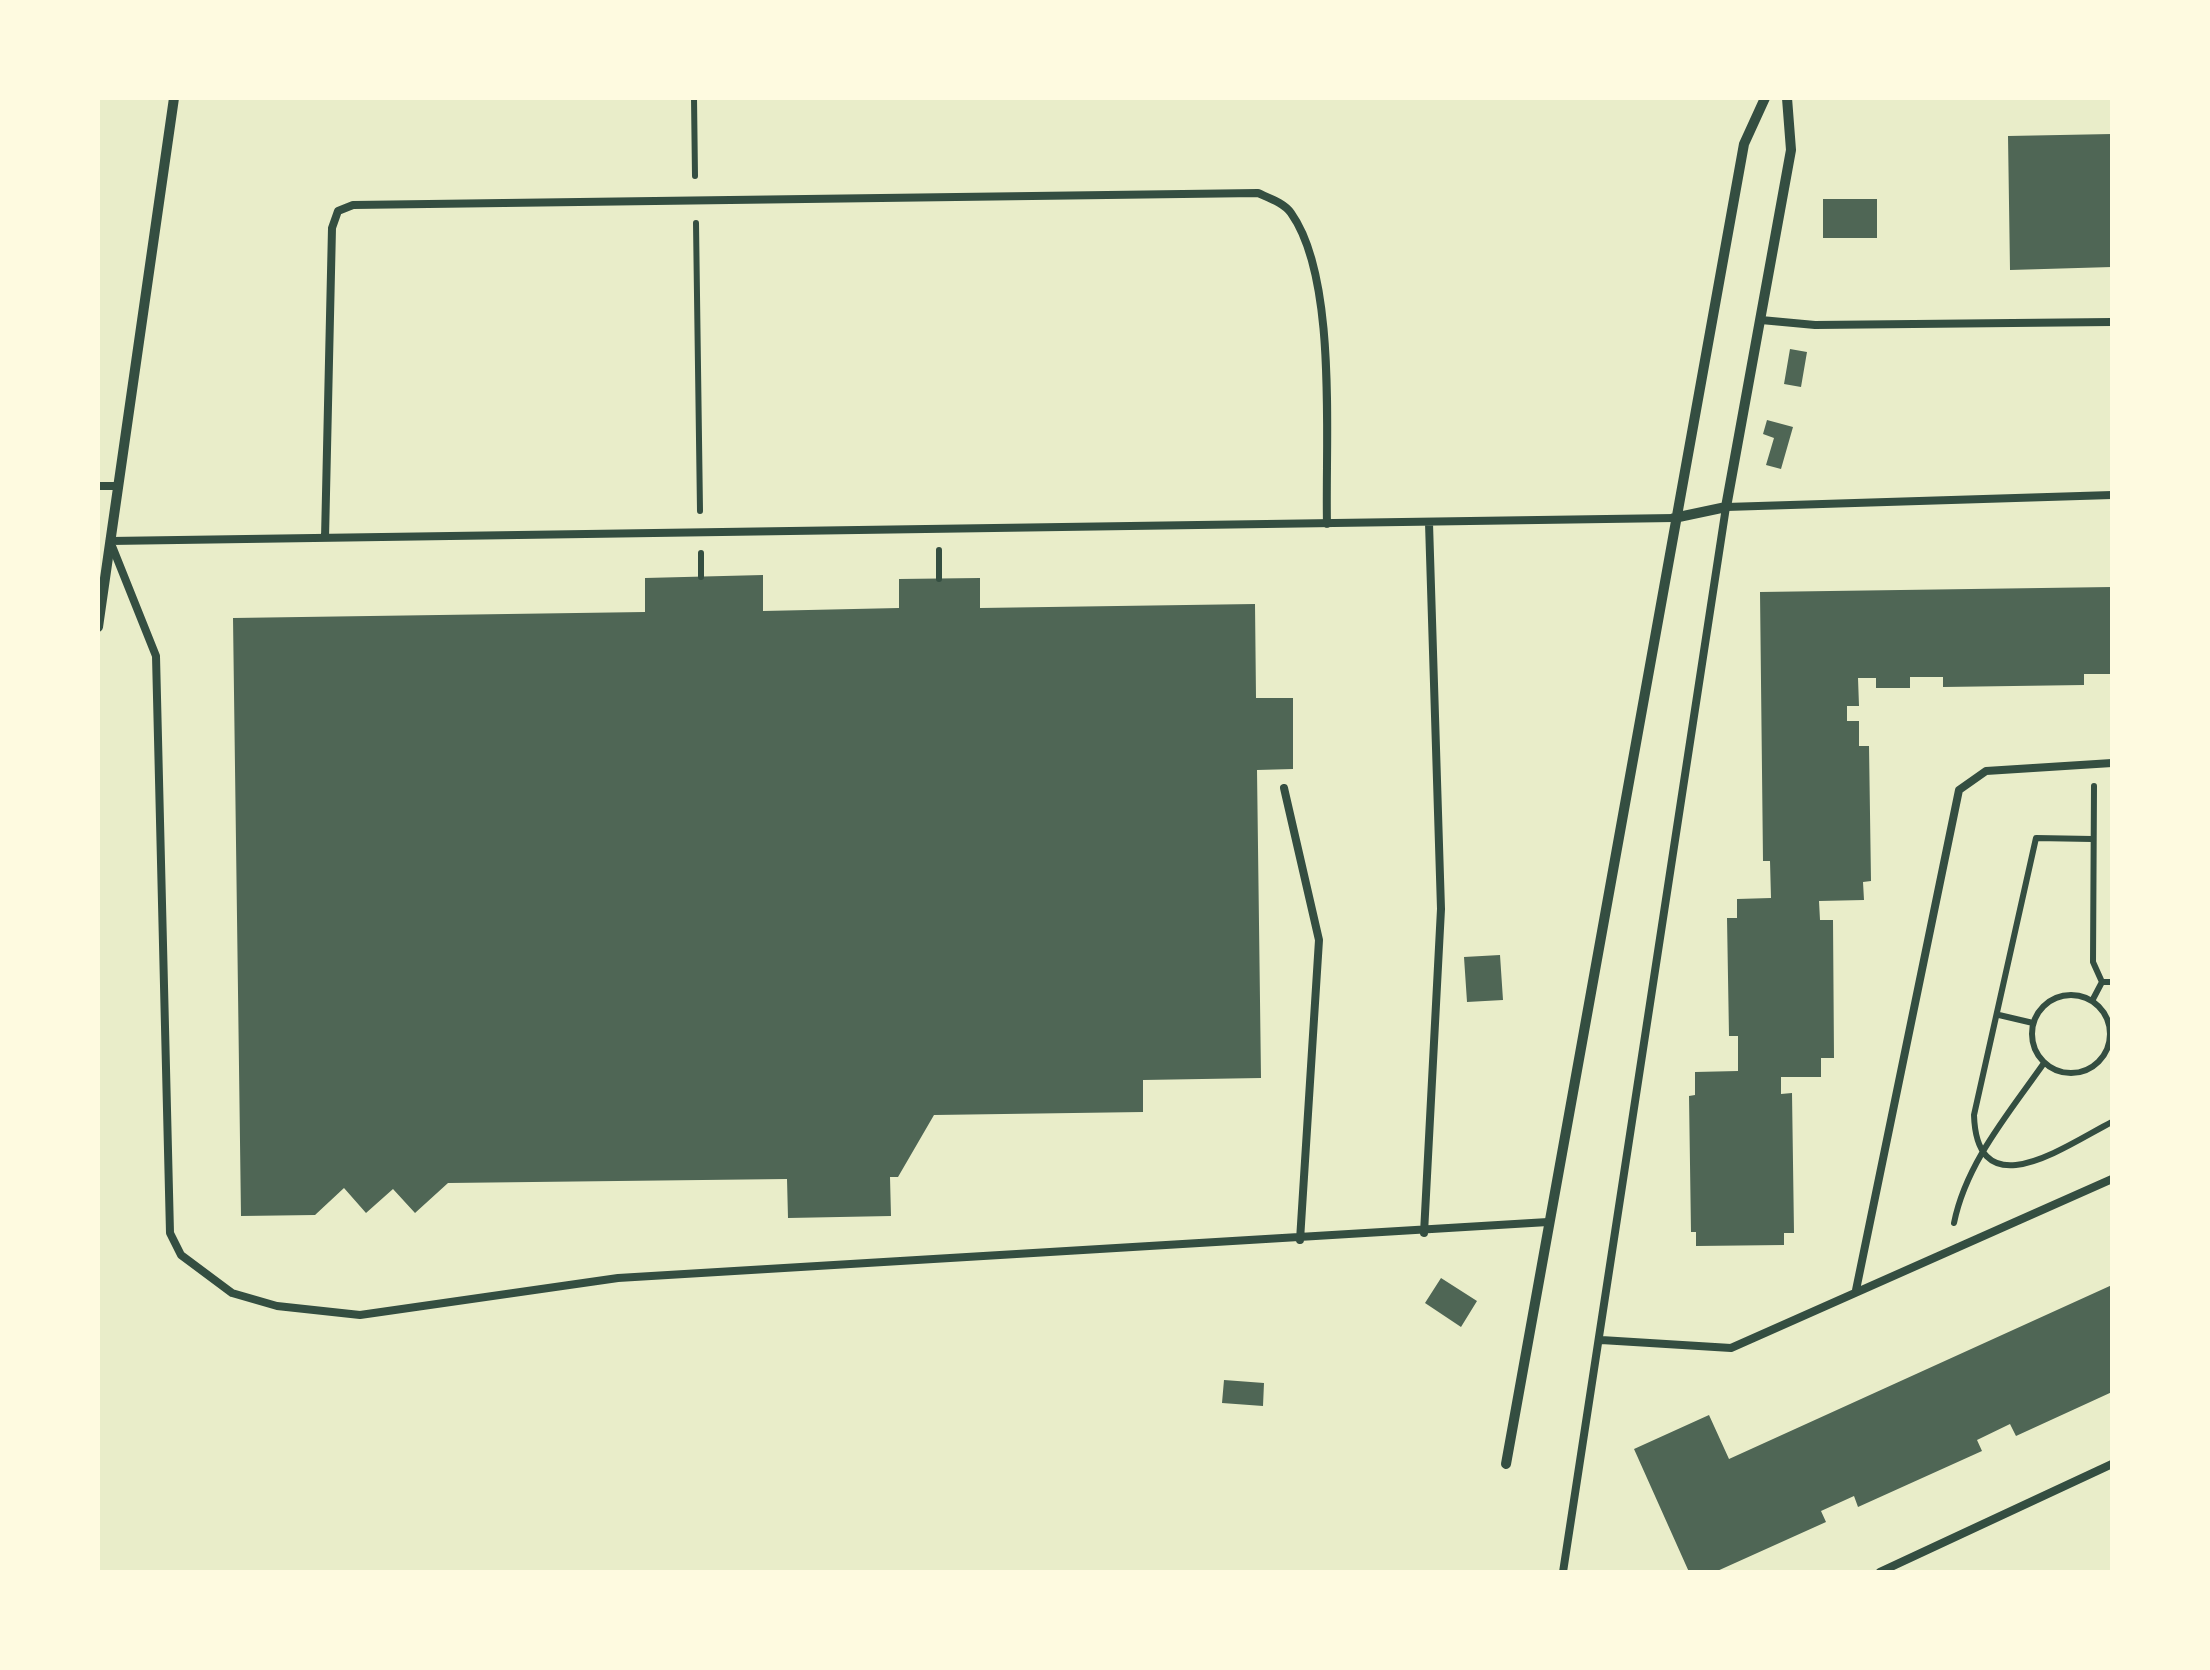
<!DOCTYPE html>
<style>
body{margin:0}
#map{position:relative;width:2210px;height:1670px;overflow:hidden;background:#e9edc9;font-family:"Alegreya Sans",sans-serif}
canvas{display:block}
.frame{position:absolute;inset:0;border:100px solid #fefae0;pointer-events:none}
</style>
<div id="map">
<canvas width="2210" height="1670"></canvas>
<div class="frame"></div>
</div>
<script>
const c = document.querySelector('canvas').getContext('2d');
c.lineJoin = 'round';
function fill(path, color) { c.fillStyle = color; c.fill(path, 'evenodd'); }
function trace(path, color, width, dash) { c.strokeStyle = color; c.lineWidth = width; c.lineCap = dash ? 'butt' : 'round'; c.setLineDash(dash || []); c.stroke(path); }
const building = new Path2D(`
 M2112,134v133l-102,3 -2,-134z
 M1823,199h54v39h-54z
 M1790,349l17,3 -6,35 -17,-3z
 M1767,420l26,7 -12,42 -15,-4 8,-27 -11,-4z
 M763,575v36l136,-3v-29l81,-1v30l275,-4 1,94h37v71l-36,1 4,308 -118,2v32l-209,3 -36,62h-8l1,39 -103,2 -1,-39 -339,4 -33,30 -22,-24 -27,24 -22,-25 -29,27 -74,1 -8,-598 412,-6v-34z
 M2112,587v87h-28v11l-141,2v-10h-33v11h-34v-10h-18l1,28h-12v15h12v25h10l2,135 -8,1 1,18 -45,1 1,19h13l1,138h-13v19h-40v17l11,-1 2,140h-10v12l-88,1v-14h-5l-2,-136 6,-1v-23l43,-1v-35h-9l-2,-118h10v-19l34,-1 -1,-37h-7l-3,-269z
 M1500,955l3,45 -36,2 -3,-45z
 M1441,1278l36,23 -16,26 -36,-24z
 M2112,1285v107l-96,44 -6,-12 -33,16 5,11 -124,56 -4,-11 -33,15 5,11 -111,50h-26l-55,-123 75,-34 20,44z
 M1224,1380l40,3 -1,23 -41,-3z`);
const path = new Path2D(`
 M694,98l1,78
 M696,223l4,288
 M939,550v29
 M701,553v24
 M2094,786l-1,176 9,20h10
 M2092,839l-56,-1 -62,277c3,96 94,29 138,7
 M2032 1034a39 39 0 1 1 78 0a39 39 0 1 1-78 0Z
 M2092,1001l10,-19
 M1999,1015l34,8
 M1954,1223c12,-60 55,-110 90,-160`);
const service = new Path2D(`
 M1761,320l54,5 297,-3
 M98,486h21
 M325,538l7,-310 6,-17 15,-6 905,-12c11,5 26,10 33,20 47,66 34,229 36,311
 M1284,788l35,152 -19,300
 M1548,1222l-930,56 -258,37 -83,-9 -45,-13 -51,-38 -11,-22 -14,-577 -46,-115 1564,-23
 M1424,1233l17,-324 -12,-386
 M1856,1290l103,-500 27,-19 126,-8
 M1601,1340l130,8 381,-169
 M1563,1572l163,-1065 386,-12
 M1880,1572l232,-108`);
const minor = new Path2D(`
 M1674,518l52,-11 65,-357 -4,-52
 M98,627l76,-529
 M1506,1464l238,-1320 21,-46`);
fill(building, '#4f6655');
trace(path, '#344e41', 6);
trace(service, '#344e41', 8);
trace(minor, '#344e41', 10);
</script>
